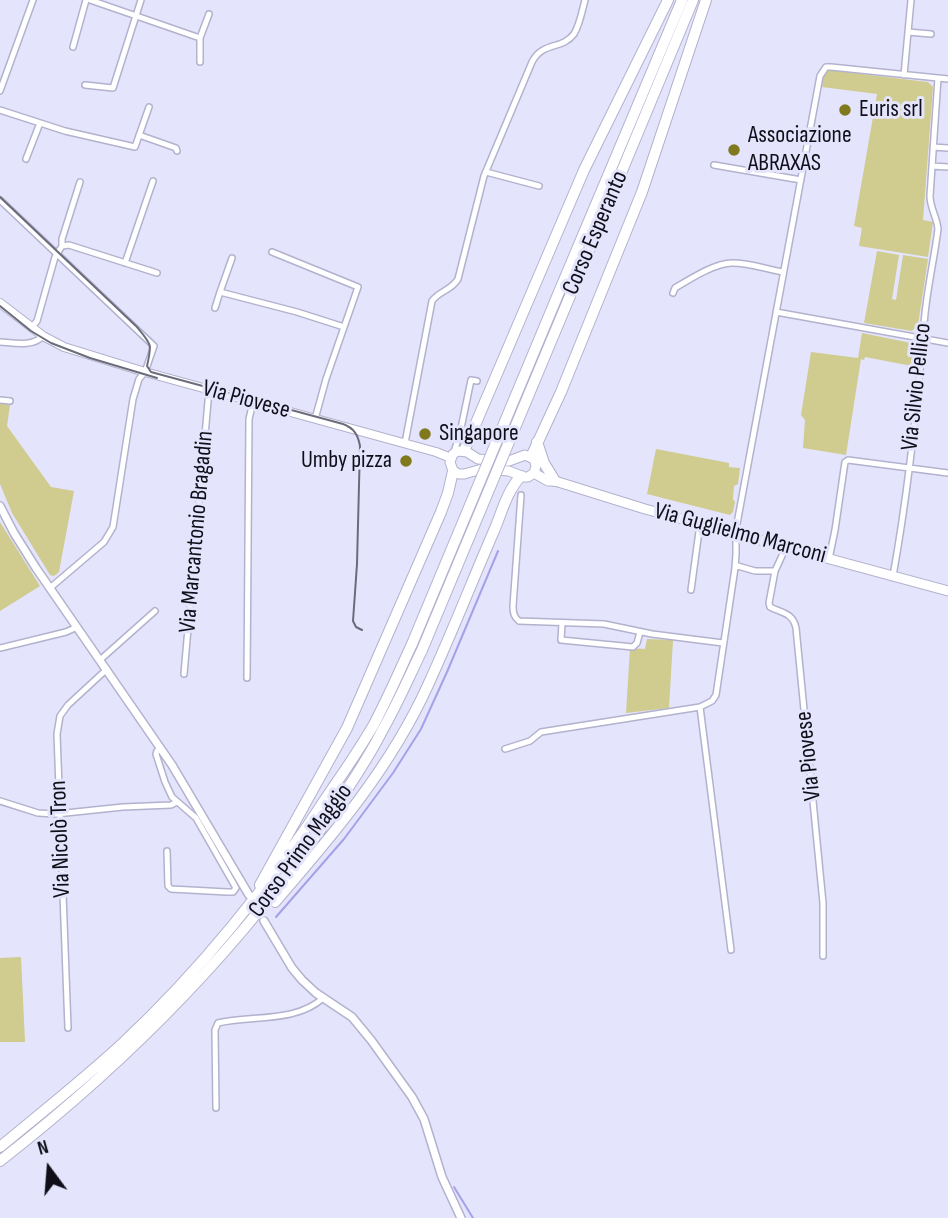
<!DOCTYPE html>
<meta charset="utf-8">
<style>
body{margin:0}
#map{position:relative;width:948px;height:1218px;overflow:hidden;background:#e4e4fc;font-family:"Sofia Sans Condensed",sans-serif}
canvas{display:block}
.north{position:absolute;left:14px;top:1134px;width:70px;height:70px;-webkit-text-stroke:5px #e4e4fc;paint-order:stroke;rotate:344deg;font-size:19px;font-weight:700;line-height:28px;text-align:center;color:#100f19}
.north::after{content:'';display:block;margin:auto;width:24px;height:32px;background:#100f19;clip-path:polygon(50% 0,100% 100%,50% 72%,0 100%)}
</style>
<div id="map">
<canvas width="948" height="1218"></canvas>
<div class="north">N</div>
</div>
<script>
const c = document.querySelector('canvas').getContext('2d');
c.lineJoin = 'round';
function fill(path, color) { c.fillStyle = color; c.fill(path, 'evenodd'); }
function trace(path, color, width, dash) { c.strokeStyle = color; c.lineWidth = width; c.lineCap = dash ? 'butt' : 'round'; c.setLineDash(dash || []); c.stroke(path); }
function drawText(font, color, halo, rows, align = 'center') {
  c.font = font + ' "Sofia Sans Condensed",sans-serif'; c.lineWidth = 6; c.setLineDash([]); c.textBaseline = 'middle'; c.strokeStyle = halo; c.fillStyle = color; for (const [text, x, y, turn = 0] of rows) {
    c.save(); c.translate(x, y); c.rotate((+turn || 0) * Math.PI / 180); c.textAlign = isNaN(turn) ? turn : align; if (halo) c.strokeText(text, 0, 0); c.fillText(text, 0, 0); c.restore();
  }
}
const green = new Path2D(`
 M828,70l100,12 5,5 -10,133 10,2 -5,35 -69,-11 3,-18 -8,-2 23,-132 -55,-7 2,-13z
 M877,251l22,4 -7,44 4,1 7,-45 25,4 -10,66 -6,6 -48,-8z
 M862,333l49,10 3,4 -2,19 -47,-9 -1,3 -3,-1 -15,96 -43,-7 2,-28 -4,-5 10,-63 47,6z
 M0,402l10,3 -3,21 44,61 23,4 -15,81 -5,4 -4,-1 -38,-62 -12,-29z
 M656,449l73,14v4l11,1 -2,16 -4,2 -1,13 2,3 -2,10 -3,3 -4,-1 -79,-20z
 M0,522l40,64 -40,25z
 M647,639l26,1 -4,68 -43,5 4,-65 15,1z
 M21,957l4,85h-25v-84z`);
const stream = new Path2D(`
 M276,917l68,-78 49,-66 28,-44 26,-57 51,-121
 M454,1187l19,31`);
const minor = new Path2D(`
 M90,0l110,38
 M908,32l23,2
 M73,47l13,-47
 M200,62v-24l9,-24
 M904,75l7,-75
 M85,85l28,3 28,-88
 M0,91l33,-91
 M0,110l65,21 70,16 14,-40
 M139,135l37,13 1,3
 M933,147l15,1
 M26,159l14,-36
 M714,165l87,15
 M932,166l16,1
 M486,172l53,14
 M0,200l154,146 -9,26 -6,7 -6,20 -20,128 -9,15 -54,46
 M62,246l7,-1 88,28
 M272,252l86,35 -32,92 -11,40
 M232,258l-12,34 77,20 47,15
 M125,263l28,-82
 M673,293l2,-5c15,-9 40,-25 57,-25 18,0 34,6 51,9
 M215,308l5,-16
 M776,312l172,31
 M31,328l6,-7 18,-64 7,-11v-7l18,-57
 M0,342c14,1 33,5 43,-6
 M0,400l10,1
 M405,443l27,-142c7,-10 20,-11 26,-22l26,-103 48,-114c11,-21 30,-12 42,-28 6,-10 8,-23 11,-34
 M454,452l6,-19 11,-53 6,1
 M521,495l-8,111c0,7 1,11 6,15l85,3 48,10 71,9
 M786,547l-11,24 -6,32 1,4c12,6 23,6 26,21l27,275v53
 M829,559l6,-29 10,-68 3,-2 100,13
 M735,568l3,-2 17,5h20
 M893,576c15,-83 24,-167 31,-251 2,-32 10,-64 14,-96 -1,-12 -8,-21 -8,-33l8,-118
 M691,590l9,-66
 M562,623l-1,17 72,7 4,-4 3,-11
 M0,648l66,-16 11,-5
 M100,660l55,-49
 M184,674l25,-284
 M247,678l2,-259 4,-17
 M161,749l-4,2 -1,3 9,28 7,15 24,21 40,70 -3,4h-6l-56,-3 -3,-3 -1,-35
 M505,749l25,-8 11,-9 159,-25
 M0,801l38,12 18,1 67,-7 48,-2 6,-3
 M731,950l-31,-243 12,-6 4,-6 19,-127 1,-14v-25l84,-453 6,-9h5l117,12
 M68,1028l-11,-294 3,-18 8,-11 39,-36
 M216,1108l-1,-78 3,-7c33,-8 78,0 105,-25`);
const tertiary = new Path2D(`
 M0,506l14,27 22,35 136,197 77,130
 M264,921l28,47 10,12 14,13 36,24 19,23 41,57 12,22 18,58 19,41`);
const secondary = new Path2D(`
 M0,303l43,33 21,11 81,25 291,80 15,6`);
const primary = new Path2D(`
 M458,451l9,1 11,7 25,2h6l16,-6 9,4 2,7 -2,7 -6,4h-4l-15,-6 -27,-2 -18,5h-5l-6,-3 -3,-9 3,-8z
 M534,473l14,8h7l90,28 303,82`);
const trunk = new Path2D(`
 M559,292l123,-292
 M570,296l123,-296
 M537,442l7,21 11,18
 M464,451l120,-281 84,-170
 M531,457l30,-65 81,-200 64,-192
 M260,885l87,-157 94,-216 7,-19 5,-22
 M275,902c58,-67 116,-135 153,-217 23,-50 43,-101 65,-152 9,-20 13,-41 28,-57
 M0,1147c41,-34 83,-67 122,-103 81,-76 150,-162 210,-255 14,-20 28,-41 41,-63 14,-26 26,-54 39,-82
 M0,1161c127,-99 238,-210 329,-344 18,-28 38,-56 53,-86 15,-26 27,-54 40,-81`);
const tram = new Path2D(`
 M0,197l137,130c15,18 15,17 10,39l4,6 192,52c11,4 15,11 17,22l-3,118 -4,57 3,6 6,3
 M0,306l31,25 20,12 39,15 67,20`);
const trunkBridge = new Path2D(`
 M412,644l147,-352
 M422,650l148,-354`);
const markers = [
 [845,110,7,"#81791e"],
 [734,150,7,"#81791e"],
 [425,434,7,"#81791e"],
 [406,461,7,"#81791e"]
];
const poiNames = [
 ["Euris srl",859,110],
 ["Associazione",748,136],
 ["ABRAXAS",748,164],
 ["Singapore",439,434],
 ["Umby pizza",392,461,"right"]
];
const streetNames = [
 ["Corso Esperanto",596,233,-67],
 ["Via Silvio Pellico",917,387,-84],
 ["Via Piovese",246,400,15],
 ["Via Marcantonio Bragadin",197,532,-85],
 ["Via Guglielmo Marconi",740,534,15],
 ["Via Piovese",809,756,-96],
 ["Via Nicolò Tron",61,839,-92],
 ["Corso Primo Maggio",301,851,-54]
];
fill(green, '#d0cb8f');
trace(stream, '#a5a1e8', 2);
trace(minor, '#b2b2ce', 8);
trace(tertiary, '#b2b2ce', 10);
trace(secondary, '#b2b2ce', 10);
trace(primary, '#b2b2ce', 11);
trace(trunk, '#b2b2ce', 12);
trace(minor, '#fff', 5);
trace(tertiary, '#fff', 7);
trace(secondary, '#fff', 8);
trace(primary, '#fff', 9);
trace(trunk, '#fff', 10);
trace(tram, '#6c6b7b', 2);
trace(trunkBridge, '#b2b2ce', 12, []);
trace(trunkBridge, '#fff', 10);
for (const [x, y, r, color] of markers) { const dot = new Path2D(); dot.arc(x, y, r, 0, 2 * Math.PI); c.fillStyle = color; c.fill(dot); trace(dot, '#e4e4fc', 2.5); }
drawText('24px', '#100f19', '#e4e4fc', poiNames, 'left');
drawText('24px', '#100f19', '#e4e4fc', streetNames);
</script>
